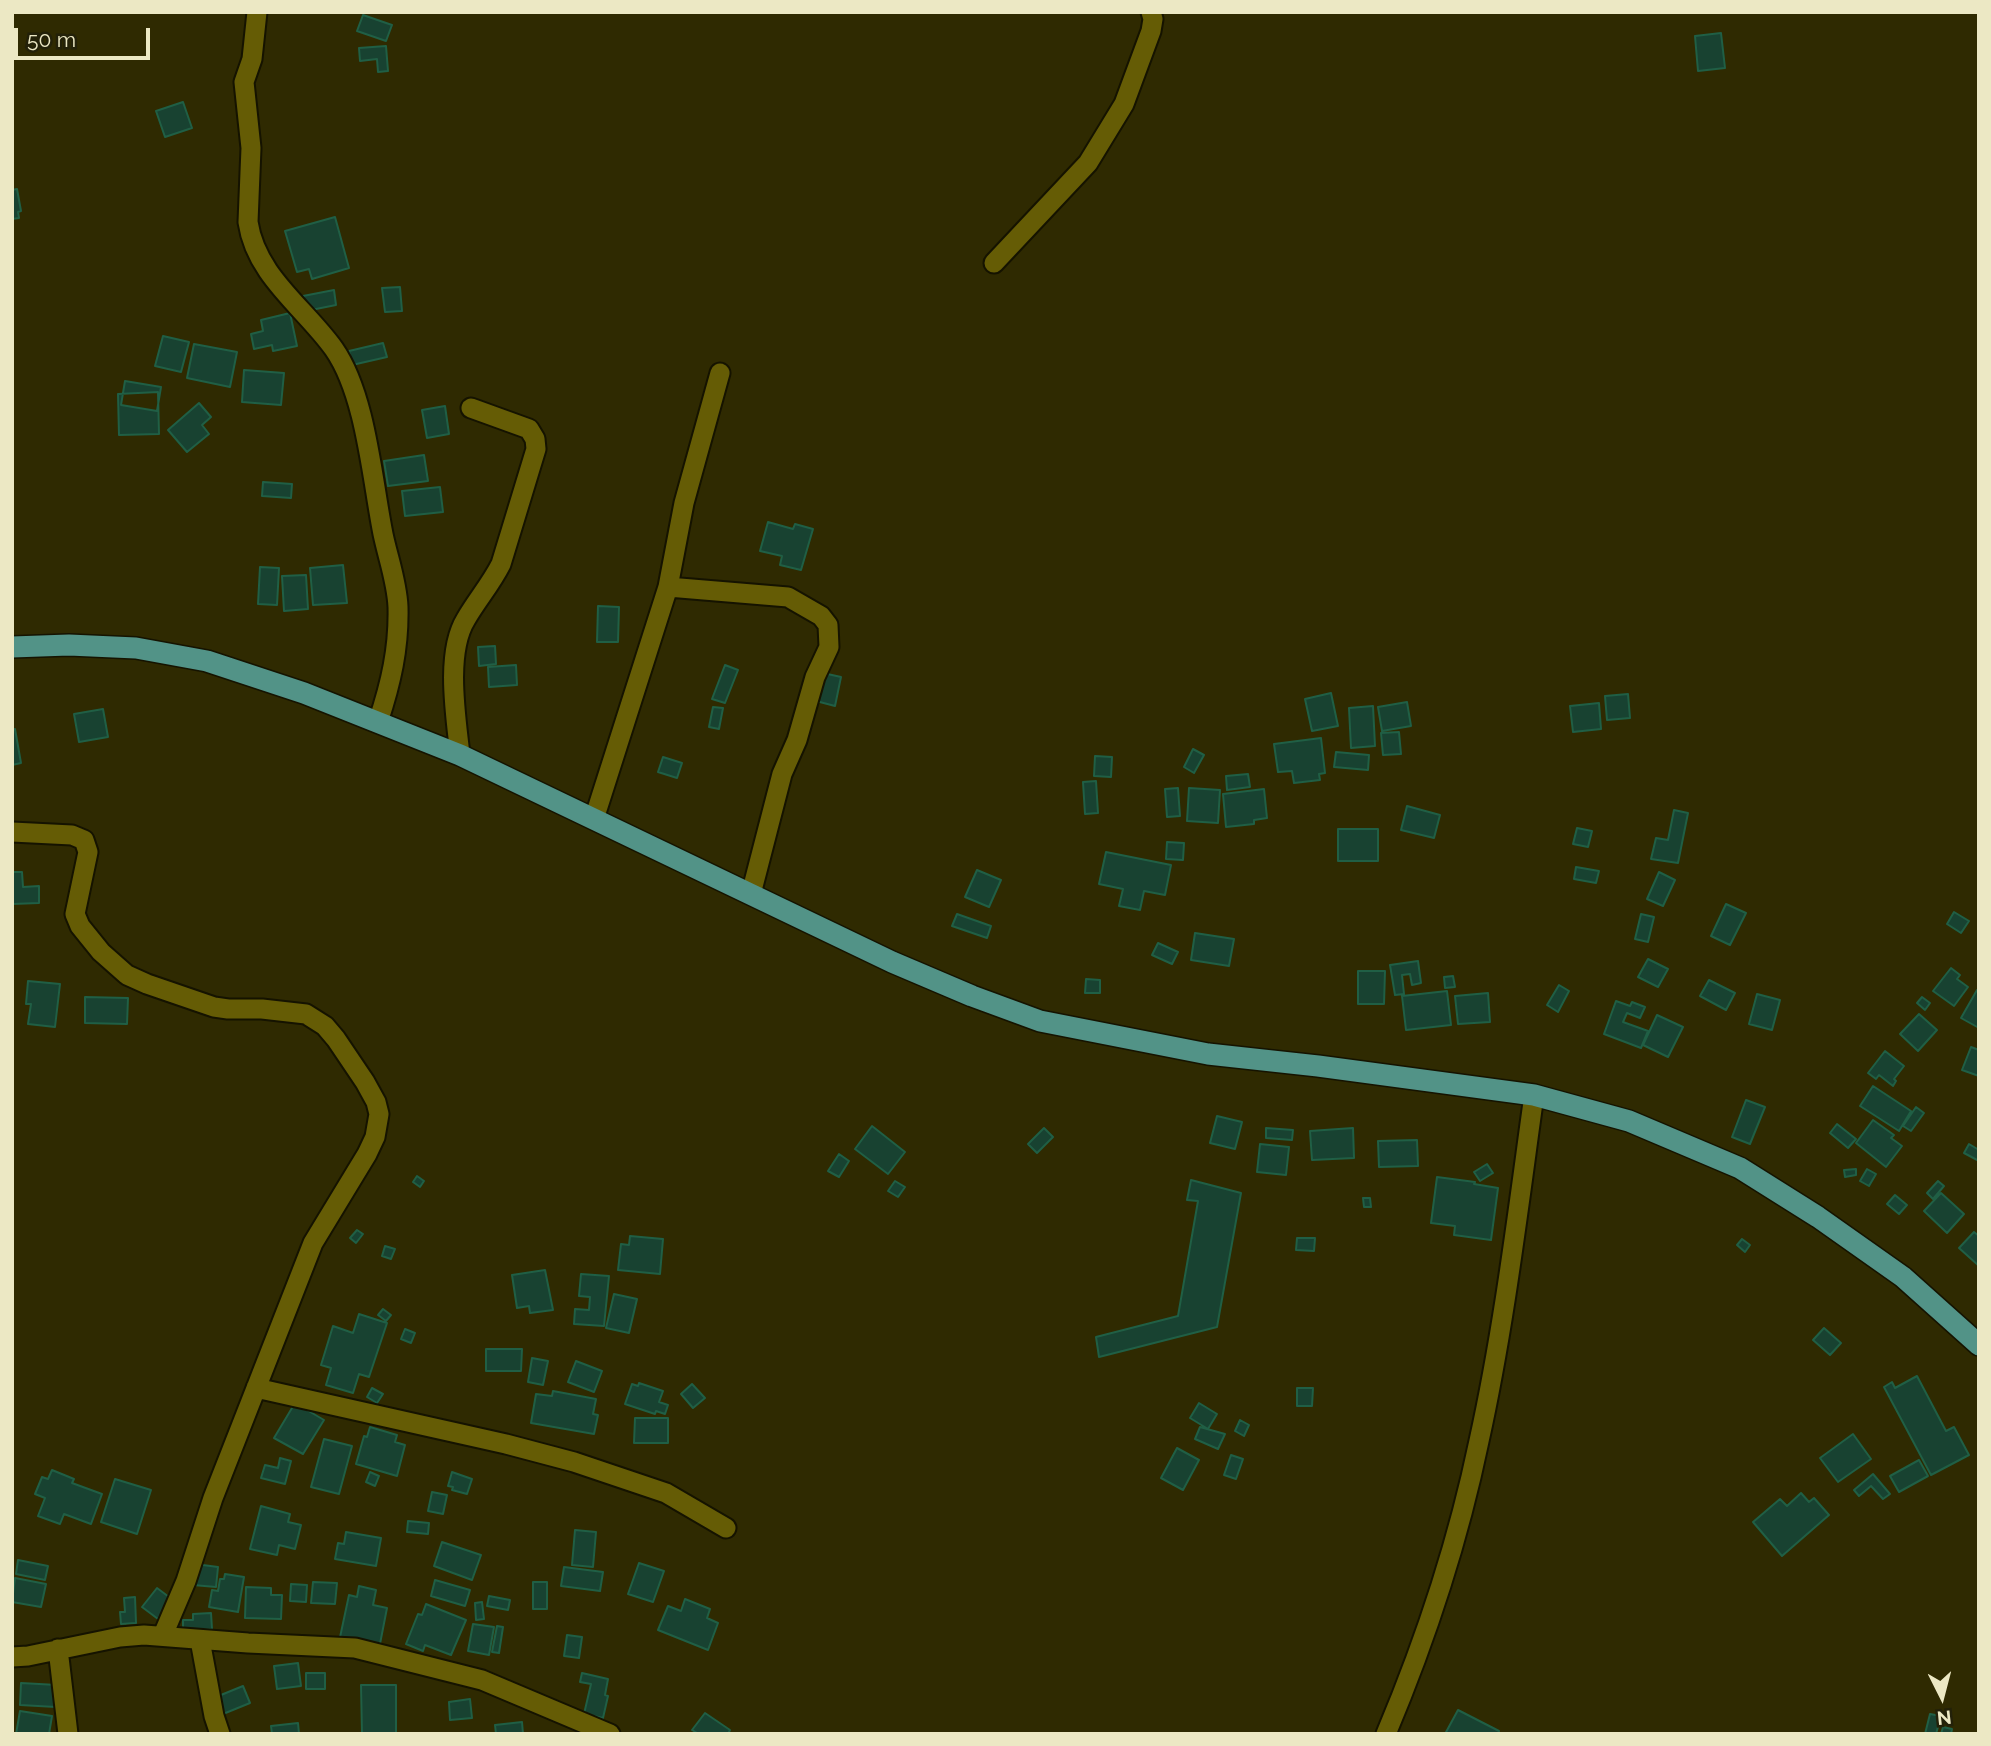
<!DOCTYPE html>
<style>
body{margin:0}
#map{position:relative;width:1991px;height:1746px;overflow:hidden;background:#2f2a01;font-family:Raleway,sans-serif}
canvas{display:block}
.frame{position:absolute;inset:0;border:14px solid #ece8c4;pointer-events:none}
.north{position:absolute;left:1907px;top:1662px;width:70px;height:70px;-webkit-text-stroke:5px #232109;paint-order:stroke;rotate:174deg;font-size:19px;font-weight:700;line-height:28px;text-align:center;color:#ece8c4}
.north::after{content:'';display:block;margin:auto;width:24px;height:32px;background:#ece8c4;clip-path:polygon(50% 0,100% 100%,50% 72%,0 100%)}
.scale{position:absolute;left:14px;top:28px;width:136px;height:32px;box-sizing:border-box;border:4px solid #ece8c4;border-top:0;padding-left:9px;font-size:21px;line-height:24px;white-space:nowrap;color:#ece8c4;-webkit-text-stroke:5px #232109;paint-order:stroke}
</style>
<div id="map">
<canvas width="1991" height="1746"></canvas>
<div class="frame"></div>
<div class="north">N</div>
<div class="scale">50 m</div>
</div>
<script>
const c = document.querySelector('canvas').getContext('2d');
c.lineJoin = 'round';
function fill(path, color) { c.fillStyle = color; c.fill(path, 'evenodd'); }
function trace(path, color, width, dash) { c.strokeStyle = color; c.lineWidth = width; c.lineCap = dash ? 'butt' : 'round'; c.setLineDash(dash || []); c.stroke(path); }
const building = new Path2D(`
 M363,15l29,10 -6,16 -29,-10z
 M1721,33l4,35 -27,3 -3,-35z
 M386,46l2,25 -10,1 -1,-13 -17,2 -1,-13z
 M183,102l9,26 -27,9 -9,-26z
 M17,189l4,22 -3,1 1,6 -7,1v-29z
 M335,217l14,51 -37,11 -3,-10 -12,3 -12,-41z
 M400,287l2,24 -17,1 -3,-24z
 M334,290l2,15 -30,6 -3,-15z
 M290,313l7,33 -24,5 -1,-6 -18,4 -3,-15 12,-3 -2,-11z
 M163,336l26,6 -8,30 -26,-6z
 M383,343l4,14 -35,8 -3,-14z
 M194,344l43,8 -7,35 -43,-9z
 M244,370l40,3 -3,32 -39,-3z
 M125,381l36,6 -4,24 -36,-6z
 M158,392l1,42 -40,1 -1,-41z
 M199,403l12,14 -9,8 7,9 -22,18 -19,-22z
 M445,406l4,28 -22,4 -5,-28z
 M424,455l4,26 -40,5 -4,-25z
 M263,482l29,2 -1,14 -29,-2z
 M440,487l3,25 -38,4 -3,-25z
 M768,522l25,7 2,-5 18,5 -12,41 -21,-5 2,-9 -22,-5z
 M343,565l4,38 -34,2 -3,-37z
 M260,567l19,1 -2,37 -19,-1z
 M306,575l2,34 -24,2 -2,-35z
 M598,606l21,1 -1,35h-21z
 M495,646l1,18 -17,2 -1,-19z
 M516,665l1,20 -28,2 -1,-20z
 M725,665l13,5 -13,33 -13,-4z
 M823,673l18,4 -6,29 -19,-5z
 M1331,693l7,33 -26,5 -7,-32z
 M1628,694l2,24 -23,2 -2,-24z
 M1407,702l4,24 -29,5 -4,-24z
 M1599,703l2,26 -28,3 -3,-26z
 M1373,706l2,40 -24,2 -2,-40z
 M713,707l10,1 -4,21 -10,-2z
 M103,709l5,28 -29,5 -5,-28z
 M15,729l6,34 -9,2v-35z
 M1399,732l2,22 -18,1 -2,-22z
 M1321,738l4,35 -6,1 1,6 -26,3 -2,-12 -14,1 -4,-28z
 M1193,749l11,6 -10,18 -10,-6z
 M1336,752l33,3 -1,15 -34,-3z
 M1095,756l17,1 -1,20 -17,-1z
 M663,757l19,6 -5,15 -19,-6z
 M1248,774l2,13 -23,3 -1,-14z
 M1096,781l2,32 -13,1 -2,-32z
 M1178,788l2,28 -13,1 -2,-28z
 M1189,788l31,2 -2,33 -31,-2z
 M1264,789l3,29 -13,2v4l-28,3 -3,-33z
 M1407,806l33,9 -6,23 -33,-8z
 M1674,810l14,3 -10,50 -27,-4 5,-21 12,2z
 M1577,828l15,3 -4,16 -15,-3z
 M1338,829h40v32h-40z
 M1167,842l17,1 -1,17 -17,-1z
 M1106,852l65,13 -6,30 -21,-4 -4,19 -21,-4 4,-17 -24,-5z
 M1576,867l23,4 -3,12 -22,-4z
 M977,870l24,10 -12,27 -24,-10z
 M12,872h10l1,15 16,-1v17l-27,1z
 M1659,872l16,8 -12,26 -16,-7z
 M1726,904l20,9 -16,32 -19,-9z
 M1954,912l15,9 -8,12 -14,-9z
 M957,914l34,12 -4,12 -35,-12z
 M1641,914l13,3 -6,25 -13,-3z
 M1195,933l39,6 -5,27 -38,-6z
 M1158,943l20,9 -6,12 -20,-9z
 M1648,959l20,10 -10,18 -20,-10z
 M1418,961l3,22 -9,2 -2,-11 -8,1 2,19 -9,1 -5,-30z
 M1951,968l9,7 -3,4 11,8 -14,19 -21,-15z
 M1358,971h27l-1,33h-26z
 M1453,976l2,11 -10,1 -1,-11z
 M1086,979l14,1v13h-15z
 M1709,980l26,13 -9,17 -26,-14z
 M28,981l32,3 -5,43 -27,-3 3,-20h-5z
 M1559,985l10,6 -11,21 -11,-7z
 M1977,990l2,1v37l-18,-10z
 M1447,991l4,34 -45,5 -4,-34z
 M1488,993l2,29 -32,2 -3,-28z
 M1757,994l23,6 -8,30 -23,-6z
 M85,997l43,1 -1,26 -42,-1z
 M1922,997l8,6 -5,7 -8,-7z
 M1616,1001l14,5 2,-4 13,5 -5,11 -13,-5 -4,9 25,9 -7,17 -37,-14z
 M1919,1014l18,16 -19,21 -18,-17z
 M1657,1015l26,12 -15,30 -25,-12z
 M1971,1047l8,3v26l-17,-6z
 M1885,1051l19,15 -10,13 2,2 -3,5 -14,-11 -3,4 -8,-6z
 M1873,1086l38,25 -12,20 -39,-25z
 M1746,1100l19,7 -15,37 -18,-7z
 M1916,1107l8,6 -13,18 -8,-5z
 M1217,1116l25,6 -7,27 -25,-6z
 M1873,1120l21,15 -3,3 11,8 -16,21 -30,-24z
 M1837,1124l19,15 -8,9 -18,-15z
 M872,1126l33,26 -17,22 -33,-25z
 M1044,1128l9,9 -16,16 -9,-9z
 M1266,1128l27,2 -1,10 -26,-2z
 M1353,1128l1,30 -42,2 -2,-29z
 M1417,1140l1,26 -39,1 -1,-26z
 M1260,1144l29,3 -3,28 -29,-3z
 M1969,1144l10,6v11l-15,-8z
 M839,1154l10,7 -10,16 -11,-6z
 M1487,1164l6,9 -13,8 -6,-9z
 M1856,1169v6l-11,2 -1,-7z
 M1867,1169l9,5 -7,12 -9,-5z
 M417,1176l7,5 -4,6 -7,-5z
 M1437,1177l38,5 -1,2 24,4 -7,52 -37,-5 1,-9 -24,-3z
 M1191,1180l50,13 -24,134 -118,30 -3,-20 82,-21 20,-115 -11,-1z
 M895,1181l10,6 -7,10 -10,-6z
 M1938,1181l6,5 -11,13 -6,-6z
 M1941,1193l23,21 -17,19 -23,-22z
 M1895,1195l12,10 -8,9 -12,-10z
 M1363,1198h7l1,9h-7z
 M357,1230l6,4 -7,9 -6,-5z
 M1974,1232l5,4v30l-20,-18z
 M630,1236l33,3 -3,35 -42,-4 3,-26 8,1z
 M1297,1238h18l-1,13 -18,-1z
 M1742,1239l8,6 -5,7 -8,-7z
 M385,1246l10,3 -4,10 -9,-3z
 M545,1270l8,40 -23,3 -1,-7 -12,2 -5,-33z
 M581,1274l28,2 -5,50 -30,-2 1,-15 14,1 1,-13 -11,-1z
 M614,1294l23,5 -8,34 -23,-5z
 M383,1309l8,6 -5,6 -8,-6z
 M359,1314l28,9 -18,54 -10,-3 -6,19 -27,-8 5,-17 -10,-3 12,-39 20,7z
 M1824,1328l17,15 -11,12 -17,-15z
 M405,1329l10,4 -4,10 -10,-4z
 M486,1349h36l-1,22h-35z
 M532,1358l16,3 -5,24 -15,-3z
 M576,1361l26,10 -8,21 -26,-10z
 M1917,1376l29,55 8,-4 15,28 -38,20 -47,-88 8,-5 3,6z
 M639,1383l24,8 -4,11 9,3 -3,9 -9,-3 -1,3 -30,-10 7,-20 6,2z
 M692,1384l13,14 -12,10 -12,-14z
 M372,1388l11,6 -6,9 -10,-6z
 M1297,1388h16l-1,18h-15z
 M553,1391l43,8 -3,15 5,1 -4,19 -63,-11 5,-29 16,2z
 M295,1403l29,17 -21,34 -29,-16z
 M1199,1403l18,11 -9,15 -18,-11z
 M635,1418h33v25h-34z
 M1240,1420l9,5 -5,11 -9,-5z
 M370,1427l27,8 -2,7 10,3 -8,31 -41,-12 8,-28 3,1z
 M1200,1427l25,7 -7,15 -23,-10z
 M1853,1434l18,25 -33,23 -18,-24z
 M324,1439l28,7 -13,48 -28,-7z
 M1177,1448l22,12 -16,30 -22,-12z
 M1231,1455l12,4 -7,20 -12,-4z
 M280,1458l11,3 -6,23 -24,-6 4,-13 13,3z
 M1919,1460l9,16 -29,16 -9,-16z
 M52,1470l22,9 -2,4 30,11 -11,30 -27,-10 -4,10 -22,-8 7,-18 -10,-4 7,-17 6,2z
 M370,1472l9,4 -4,10 -9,-4z
 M452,1472l20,7 -5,15 -15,-4 1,-3 -5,-1z
 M1873,1474l17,20 -7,5 -12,-13 -12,10 -5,-6z
 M115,1479l36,11 -14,44 -36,-12z
 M432,1492l15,3 -4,19 -15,-3z
 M1801,1493l8,9 5,-4 15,17 -47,41 -29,-34 27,-23 7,7z
 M261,1506l29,8 -2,8 13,3 -6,24 -16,-4 -2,10 -27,-6z
 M408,1521l21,2 -1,11 -21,-2z
 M575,1530l21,2 -3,35 -21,-2z
 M346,1532l35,6 -5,28 -41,-7 3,-16 6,1z
 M442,1542l39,13 -9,25 -38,-14z
 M18,1560l30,6 -3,14 -29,-6z
 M639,1563l25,8 -11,31 -25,-8z
 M195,1564l23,3 -2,20 -23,-2z
 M564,1567l39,5 -3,19 -39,-5z
 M225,1574l19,3 -6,35 -29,-5 3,-17 6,1 2,-12h4z
 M15,1578l31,6 -5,23 -29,-5z
 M435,1580l35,10 -5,16 -34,-10z
 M313,1582l24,1 -2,21 -24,-1z
 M533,1582h14v27h-14z
 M291,1584l16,1 -1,17 -16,-1z
 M359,1586l17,4 -3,15 14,3 -8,41 -40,-7 10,-47 8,2z
 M246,1587l25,1v7h11l-1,24 -36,-1z
 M157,1588l16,12 -15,19 -16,-12z
 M489,1596l21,4 -2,10 -21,-4z
 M135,1597l1,26 -15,1 -1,-12h5l-1,-14z
 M685,1599l25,10 -3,9 11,5 -10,27 -50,-20 10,-24 13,5z
 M482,1602l2,17 -8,1 -1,-17z
 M426,1604l40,16 -15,35 -26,-10 -2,6 -17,-7 12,-30 4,1z
 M211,1613l1,16 -29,1v-10h10v-6z
 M473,1624l21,3 -5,28 -21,-4z
 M497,1626l6,1 -4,26 -7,-1z
 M567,1635l15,2 -3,21 -15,-2z
 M298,1663l3,23 -24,3 -3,-23z
 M306,1673h19v16h-19z
 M582,1673l26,6 -3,16 3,1 -5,22 -19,-4 7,-30 -11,-2z
 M21,1683l36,2 -1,22 -36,-2z
 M361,1685h35v49h-34z
 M243,1686l7,17 -27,11 -7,-17z
 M470,1699l2,19 -22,2 -1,-18z
 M1458,1710l41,21 -1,3h-53z
 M20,1711l32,5 -3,18h-33z
 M705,1713l25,17 -2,4h-29l-7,-4z
 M1930,1714l11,2 -5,18h-11z
 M522,1722l1,12h-27l-1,-9z
 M298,1723l1,11h-27l-1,-8z
 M1943,1727l9,2 -1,5h-10z`);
const minor = new Path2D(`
 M257,12l-5,47 -8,23 7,66 -3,74c8,54 56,85 86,127 32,46 38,130 49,185 5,24 14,48 15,73 1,41 -7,76 -20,115
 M994,263l94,-100 36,-59 27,-73 2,-12 -2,-7
 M668,587l120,10 33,19 7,9 1,22 -14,30 -18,63 -15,34 -31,120
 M460,755c-4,-38 -15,-102 6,-136 11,-19 25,-35 35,-55l35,-115 -1,-10 -6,-10 -58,-21
 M594,819l74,-232 16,-84 36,-130
 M12,832l60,3 12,5 4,12 -13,62 5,12 21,26 26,23 20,9 67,23 14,2h34l44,5 19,12 11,13 29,43 11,20 3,12 -4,23 -8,17 -54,89 -100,255 -27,83 -23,54
 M256,1388l250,56 68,18 92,31 60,35
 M200,1640l14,76 6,18
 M58,1649l10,85
 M12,1657l16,-1 92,-19 24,-2 104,8 107,5 127,32 128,54
 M1386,1734c40,-95 72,-192 93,-293 25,-113 39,-231 55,-346`);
const major = new Path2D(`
 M12,647l57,-2 67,3 71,13 97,32 156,62 432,207 80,34 68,25 168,33 110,12 216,29 95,26 111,47 78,49 85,60 76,68`);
fill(building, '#184231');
trace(building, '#205f45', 2);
trace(minor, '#151300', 23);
trace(major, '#151300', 24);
trace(minor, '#655c05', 19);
trace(major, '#529387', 21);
</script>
